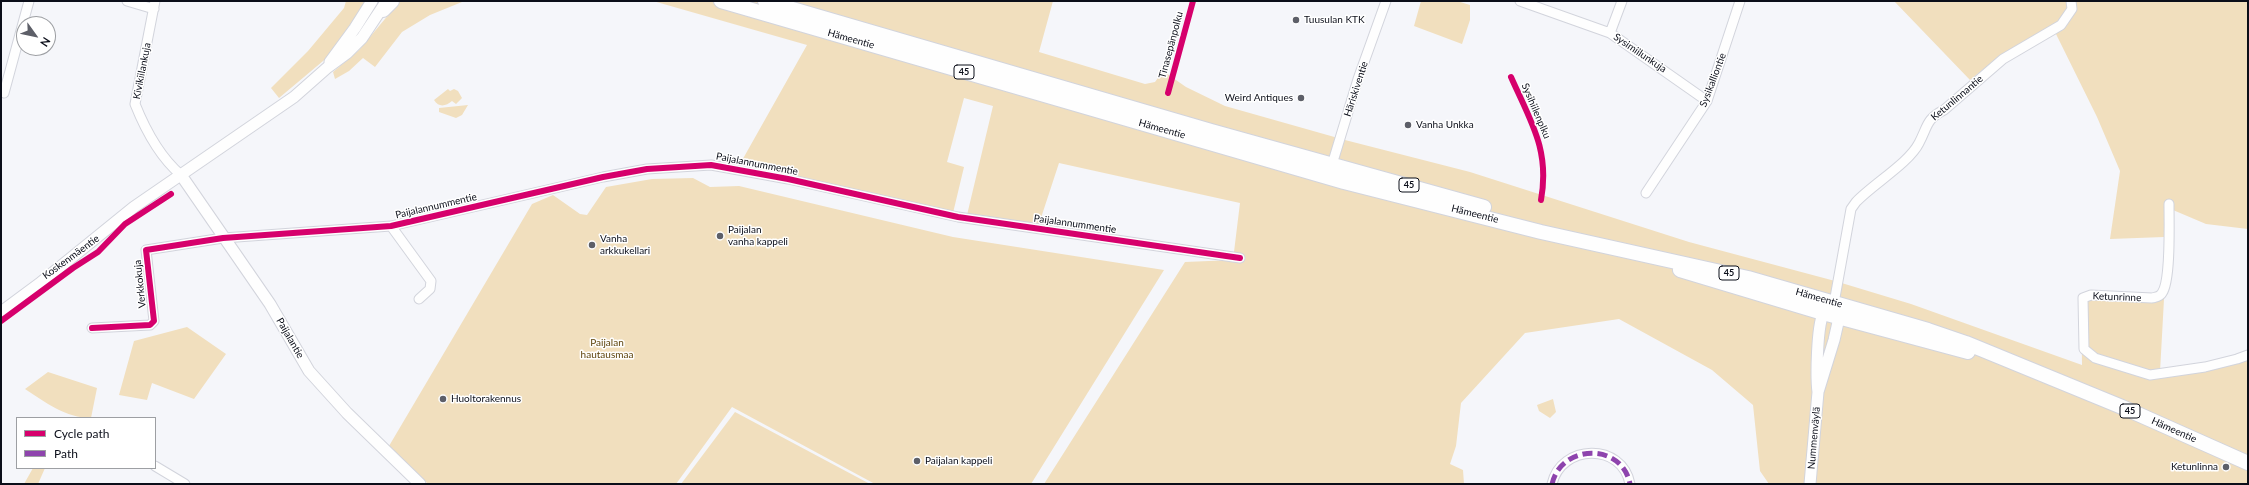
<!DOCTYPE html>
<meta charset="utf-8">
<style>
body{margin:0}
#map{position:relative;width:2249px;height:485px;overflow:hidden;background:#f5f6fa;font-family:Lato,sans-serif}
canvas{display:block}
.frame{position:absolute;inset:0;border:2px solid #0b0e19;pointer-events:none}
.legend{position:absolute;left:16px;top:417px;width:140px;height:52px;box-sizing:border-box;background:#fff;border:1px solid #9d9fa3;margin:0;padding:5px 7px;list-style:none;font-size:12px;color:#0b0e19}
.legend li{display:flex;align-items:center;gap:8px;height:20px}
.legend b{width:20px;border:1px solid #9d9fa3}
.north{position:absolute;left:16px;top:16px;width:40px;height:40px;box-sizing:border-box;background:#fff;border:1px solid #9d9fa3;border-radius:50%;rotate:123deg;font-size:11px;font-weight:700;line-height:16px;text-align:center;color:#0b0e19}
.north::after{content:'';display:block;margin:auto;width:14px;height:18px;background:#5d5f68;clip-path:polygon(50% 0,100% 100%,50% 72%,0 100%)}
</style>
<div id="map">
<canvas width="2249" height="485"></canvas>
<div class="frame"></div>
<ul class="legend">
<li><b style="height:5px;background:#d6006c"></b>Cycle path</li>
<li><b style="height:5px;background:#8e44ad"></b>Path</li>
</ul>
<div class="north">N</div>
</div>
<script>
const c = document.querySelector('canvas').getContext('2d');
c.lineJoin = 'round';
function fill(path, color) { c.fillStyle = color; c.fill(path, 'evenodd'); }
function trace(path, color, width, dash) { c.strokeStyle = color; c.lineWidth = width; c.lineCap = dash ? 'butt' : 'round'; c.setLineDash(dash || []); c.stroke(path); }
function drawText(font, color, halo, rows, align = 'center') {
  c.font = font + ' Lato,sans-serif'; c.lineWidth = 3; c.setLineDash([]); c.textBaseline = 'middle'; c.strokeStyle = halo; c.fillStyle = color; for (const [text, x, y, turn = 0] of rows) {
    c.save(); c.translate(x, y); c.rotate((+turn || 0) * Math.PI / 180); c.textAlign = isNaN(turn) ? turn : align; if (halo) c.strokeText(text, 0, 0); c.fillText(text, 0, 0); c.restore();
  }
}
const green = new Path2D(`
 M346,1h22l-39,55 -50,42 -8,-10 37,-37 36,-43z
 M400,1h111l-49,1 -32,13 -28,17 -27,35 -12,-9 -14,13 -14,8 -2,-7 26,-22z
 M653,1h400l-14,51 106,32 10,-2 8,-11 23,16 39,19 120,34 125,32 219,70 146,39 76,23 171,61 -1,-71 83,5 -4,73 68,-12 20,-7v131h-479l-9,-13 -7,-66 -41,-35 -93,-51 -94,14 -64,70 -5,43 -6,18 13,6 1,14h-420l141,-222 48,-2 7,-57 -181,-40 -21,64 -71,-12 26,-109 -29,-8 -17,64 17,5 -11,46 -213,-49 67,-119z
 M1421,1h36l13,4v15l-8,24 -48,-18z
 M1894,1h174v8l-9,14 -69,41 -20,16z
 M2074,1h174v228l-42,-5 -33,-14 -9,27 -54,2 10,-68 -23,-54 -41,-83 9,-7z
 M448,89l2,2 4,-2 4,2 4,7 -6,6 -4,-3c-6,5 -13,7 -18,-1z
 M468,105l-6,10 -6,3 -17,-6v-4z
 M693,178l17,9 29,-1 214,51 211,33 -133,214h-156l-143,-77 -56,77h-248l-39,-38 143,-242 21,-9 27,19 7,1 19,-28 46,-8z
 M187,327l39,27 -32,45 -42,-16 -5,17 -28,-5 15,-54z
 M48,372l49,16 -6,30c-25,0 -46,-16 -66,-29z
 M1553,399l3,13 -6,6 -11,-7 -2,-6z
 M735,412l135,72h-189z
 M33,468h12l-7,16h-14z`);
const minor = new Path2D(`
 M127,1l27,8
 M155,1l-20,103c10,25 26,54 46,71
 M1520,1l90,32 97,68
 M1610,33l12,-32
 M4,93l25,-92
 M1331,168l27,-89 28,-78
 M1646,193l61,-92 33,-100
 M2169,204c0,17 2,77 -7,89 -2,4 -6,4 -10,5l-61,-3 -8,3 1,51 11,9 55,17 55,-8 32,-8 11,-4
 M391,226l40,55 -1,8 -11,10
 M1834,303l17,-94 5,-7c17,-18 53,-39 63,-59 9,-17 7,-24 25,-33l59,-51 58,-34 11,-16 -1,-8
 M92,328l58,-3 4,-4 -8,-71 77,-12 168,-12 212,-49 44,-8 64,-4 77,14 170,38 282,41
 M155,466l30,18
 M1552,484c9,-40 70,-42 78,0`);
const tertiary = new Path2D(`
 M330,62l25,-34 17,-27
 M181,175l89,129 39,67 38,42 73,71
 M1,312l38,-28 95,-77 160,-110 34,-30 19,-14 15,-15 24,-36
 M1810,484l8,-92c-2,-15 -1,-64 5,-78 2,-4 8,-8 11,-11l5,15 -5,22 -16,52`);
const primary = new Path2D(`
 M721,1l623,181 197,50 207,46 180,52 38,13 156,64 126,56
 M765,1l446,130 273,76
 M383,10l9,-9
 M1680,270l143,43 145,39`);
const quiet = new Path2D(`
 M1552,484c9,-40 70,-42 78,0`);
const cycleway = new Path2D(`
 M1511,77c20,45 39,73 30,123
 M1168,93l25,-92
 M1,321l72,-53 25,-16 27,-28 46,-30
 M92,328l58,-3 4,-4 -8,-71 77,-12 168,-12 212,-49 44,-8 64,-4 77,14 170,38 282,41`);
const markers = [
 [1296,20,4,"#5d5f68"],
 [1301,98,4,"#5d5f68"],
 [1408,125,4,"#5d5f68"],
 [720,236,4,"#5d5f68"],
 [592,245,4,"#5d5f68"],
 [443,399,4,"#5d5f68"],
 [917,461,4,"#5d5f68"],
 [2226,467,4,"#5d5f68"]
];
const shields = [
 [964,72,20],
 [1409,185,20],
 [1729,273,20],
 [2130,411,20]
];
const shieldNames = [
 ["45",964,72],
 ["45",1409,185],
 ["45",1729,273],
 ["45",2130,411]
];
const poiNames = [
 ["Tuusulan KTK",1304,20],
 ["Weird Antiques",1293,98,"right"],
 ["Vanha Unkka",1416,125],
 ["Paijalan",728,230],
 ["vanha kappeli",728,242],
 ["Vanha",600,239],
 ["arkkukellari",600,251],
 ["Huoltorakennus",451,399],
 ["Paijalan kappeli",925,461],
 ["Ketunlinna",2218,467,"right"]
];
const streetNames = [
 ["Hämeentie",851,39,16],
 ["Tinasepänpolku",1171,45,-75],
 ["Sysimiilunkuja",1640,53,34],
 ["Kivikiilankuja",142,71,-79],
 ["Sysikalliontie",1713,80,-69],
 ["Häriskiventie",1356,89,-72],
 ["Ketunlinnantie",1957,98,-40],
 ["Sysihiilenplku",1536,111,67],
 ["Hämeentie",1162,129,16],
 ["Paijalannummentie",757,164,11],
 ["Paijalannummentie",436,206,-13],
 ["Hämeentie",1475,214,14],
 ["Paijalannummentie",1075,224,8],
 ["Koskenmäentie",71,257,-36],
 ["Verkkokuja",140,284,-96],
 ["Ketunrinne",2117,297,2],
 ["Hämeentie",1819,298,16],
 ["Paijalantie",290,338,60],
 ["Hämeentie",2174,430,24],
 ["Nummenväylä",1814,438,-85]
];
const parkNames = [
 ["Paijalan",607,343],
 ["hautausmaa",607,355]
];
fill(green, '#f1dfbe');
trace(minor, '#d2d4dc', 11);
trace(tertiary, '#d2d4dc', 13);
trace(primary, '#d2d4dc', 16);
trace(minor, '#fefefe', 9);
trace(tertiary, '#fefefe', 11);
trace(primary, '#fefefe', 14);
trace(quiet, '#8e44ad', 5, [10, 5]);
trace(cycleway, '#d6006c', 6);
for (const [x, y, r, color] of markers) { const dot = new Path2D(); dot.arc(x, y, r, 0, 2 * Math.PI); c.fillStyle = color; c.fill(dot); trace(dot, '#fff', 1.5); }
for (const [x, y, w] of shields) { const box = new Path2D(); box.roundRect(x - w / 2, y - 7, w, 14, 3); c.fillStyle = '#fff'; c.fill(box); trace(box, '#0b0e19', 1); }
drawText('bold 9px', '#0b0e19', null, shieldNames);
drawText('10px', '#0b0e19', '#fff', poiNames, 'left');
drawText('10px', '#0b0e19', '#fff', streetNames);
drawText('10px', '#5e440c', '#fff', parkNames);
</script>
